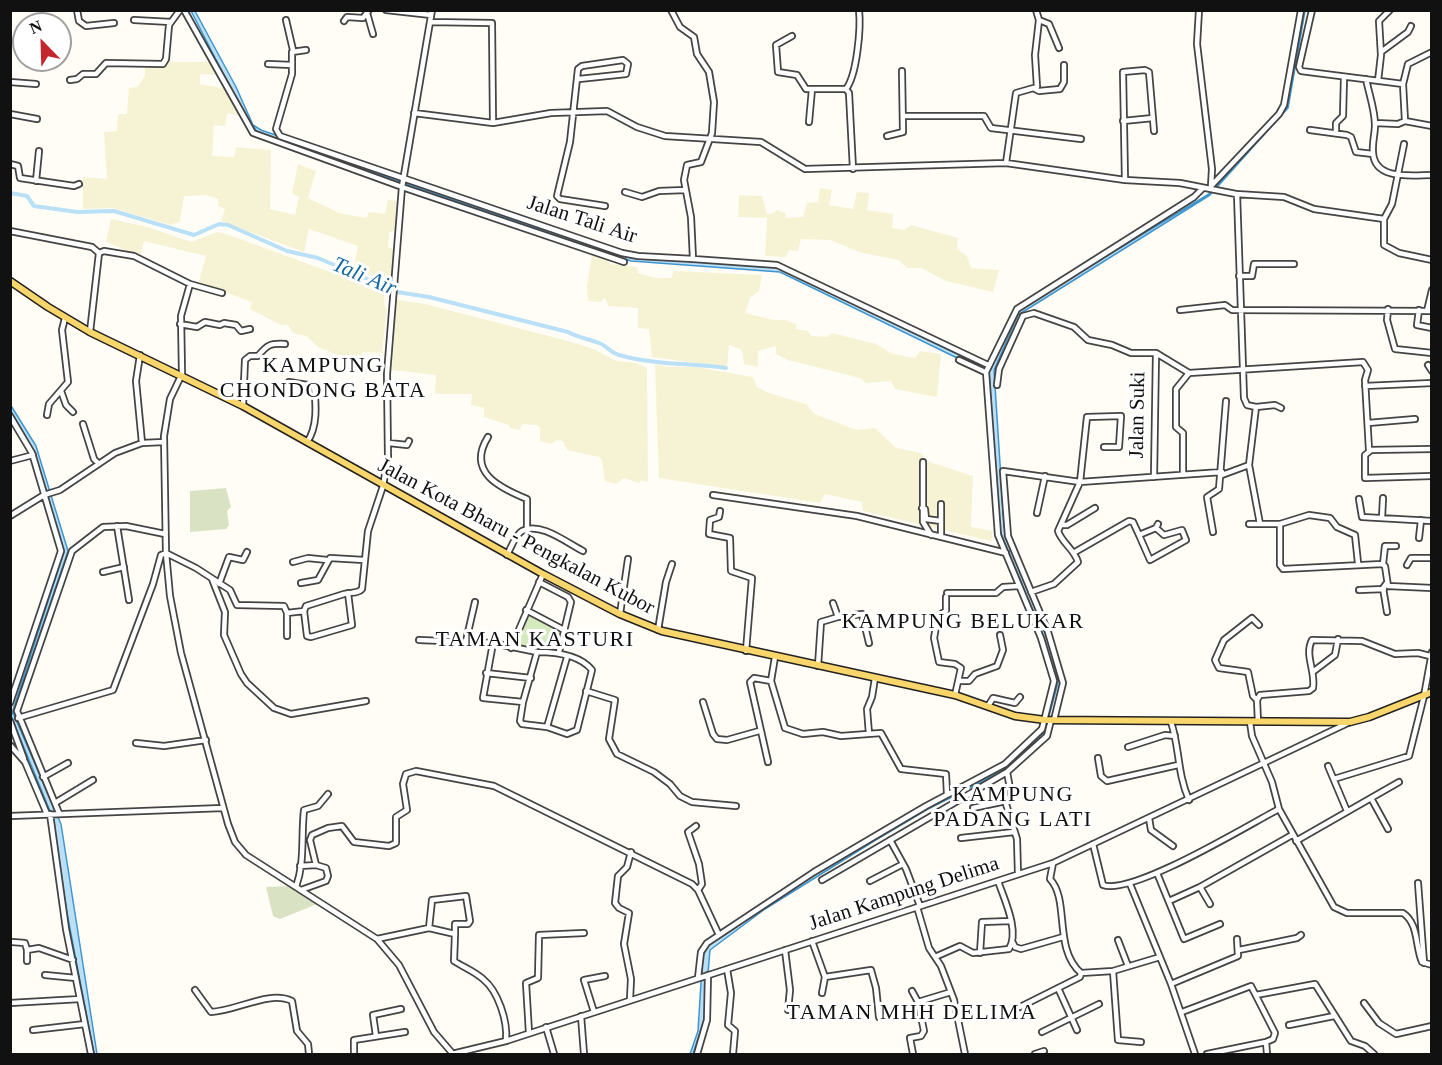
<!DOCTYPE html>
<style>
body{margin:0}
#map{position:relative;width:1442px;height:1065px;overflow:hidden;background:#fffdf5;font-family:"Times New Roman",serif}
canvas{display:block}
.frame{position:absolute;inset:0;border:12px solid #111;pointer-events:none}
.north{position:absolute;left:12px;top:12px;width:60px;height:60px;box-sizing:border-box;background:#fff;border:2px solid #a0a0a0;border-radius:50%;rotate:337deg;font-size:16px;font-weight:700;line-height:24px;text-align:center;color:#111}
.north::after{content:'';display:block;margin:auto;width:21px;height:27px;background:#c4262e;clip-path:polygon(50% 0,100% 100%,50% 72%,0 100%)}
</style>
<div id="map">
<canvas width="1442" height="1065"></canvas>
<div class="frame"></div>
<div class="north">N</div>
</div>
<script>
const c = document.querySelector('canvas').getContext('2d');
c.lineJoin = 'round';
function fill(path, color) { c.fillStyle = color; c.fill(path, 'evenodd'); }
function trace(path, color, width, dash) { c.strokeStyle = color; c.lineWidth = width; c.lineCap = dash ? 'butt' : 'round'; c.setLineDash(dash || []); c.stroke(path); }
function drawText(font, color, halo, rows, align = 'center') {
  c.font = font + ' "Times New Roman",serif'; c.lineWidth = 6; c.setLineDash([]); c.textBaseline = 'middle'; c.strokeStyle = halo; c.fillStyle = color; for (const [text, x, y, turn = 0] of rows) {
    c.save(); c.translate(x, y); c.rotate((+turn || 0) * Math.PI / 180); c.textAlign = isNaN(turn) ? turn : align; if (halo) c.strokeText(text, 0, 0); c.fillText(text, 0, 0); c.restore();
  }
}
const farmland = new Path2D(`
 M170,62h44l8,13 -22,-1v10l28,5 16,28 -17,-4 -2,13 -11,-1 -2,31 22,1 2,-10 35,3 -1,59 25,6 4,-18 -7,-4 6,-29 18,7 -8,27 31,15 27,5 3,-6 16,2 3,-14 13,1 -2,29 -10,2 -1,15 9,3 -4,29 -15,-1 -24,-11 4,-21 -49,-17 -5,23 -83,-31 4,-12 -7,-3v-7l-12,-4 -22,1 -4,25 -9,4 -58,-17 -30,1v-32l24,2 -3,-47 13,-1 1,-17h9l2,-26 8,-1 4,-5 4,-7v-12z
 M820,188l12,2 -3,15 24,4 4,-17 12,1 -2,17 26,4 -1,14 12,2 7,-5 47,13 -1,11 10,7 4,12 28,2 -6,22 -47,-11 -25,-13h-14l-8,-8 -37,-7 -32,-13 -29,-1 -3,12 -9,-1 -3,7 -21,-1 2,-38 -29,-1 1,-22 23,1 5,18h5l5,-4 8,3 1,5 17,-1 4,-14 11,-1z
 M111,219l36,8 45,15 25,-10 9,2 159,58 -1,12 3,6 -5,43 -20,-1 -2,12 -42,-17 -12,-11 -13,-3 -5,-8h-7l-31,-16 2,-7 -50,-18 -3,-3 7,-25 -62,-15 -4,15 -34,-14z
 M592,255l17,2 1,7 27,3 1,6 18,5h15l3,-7 88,4 -3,16 -9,7 -5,15 29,7h12l11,5 -2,4 13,2 3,5 16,1 5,-4 44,11 17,10 22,4 5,-7 21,3 -4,43 -42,-8 -4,-8 -25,2 -6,-5 -72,-18 -12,-6v-8l-18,5v16l-14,-3 -2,-14 -13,-5 -2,22 -75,-10 -3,-28 -11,-1v-20l-30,-2 -3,-8 -5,4 -12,-1 -1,-15z
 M397,300l28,4 139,36 30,9 22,12 20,2 11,5 1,114 -7,-2 -2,3 -15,-5 -8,6 -11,-3 -3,-21 -3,-3 -32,-7 -4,-9 -6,-1 -6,4 -11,-3v-13l-3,-3 -14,-1 -4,6 -9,-2 -1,-3 -25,-8v-9l-13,-3 1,-11h-37l1,-19 -44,-5z
 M655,364l14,3h27l57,10 4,10 12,6 37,11 9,10 41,16 19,-2 21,20 25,5 6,8 46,15 -2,51 22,4 -2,10 -128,-30 -1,-9 -37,-8 -5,9 -161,-25z`);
const green = new Path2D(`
 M526,610l38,20 -5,22 -48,-4z`);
const cemetery = new Path2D(`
 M226,488l5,19 -4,4 2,14 -3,4 -36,3v-41z
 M289,886l28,18 -37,15 -7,-3 -7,-29z`);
const water = new Path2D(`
 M191,11h4l41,76 17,38 8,5 364,126 152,11 207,100v4l-204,-99 -149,-11 -372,-128c-11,-6 -58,-104 -68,-122z
 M1305,11l-17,97 -78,87 -192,120 -24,55 10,156 3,13 39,95 13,45 -14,52 -37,38 -80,40 -54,32 -109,68 -55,41 -6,70 -11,34h-3l8,-23 5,-80 3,-4 58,-42 162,-98 81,-39 35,-37 14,-51 -13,-45 -45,-109 -9,-157 25,-57 195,-118 78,-86z
 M10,404l26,42 32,105 -55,162 48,111 36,230h-3l-27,-141 -15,-97 -41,-100 53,-164 -30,-101 -23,-40z`);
const canal = new Path2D(`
 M10,193l17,3 7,10 43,6 37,-1 80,24 25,-11 9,1 59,26 31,7 79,34 32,5 139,35c11,6 21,7 31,11 8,3 12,10 20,12 35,10 72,8 107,13`);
const minor = new Path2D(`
 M77,10l2,11 7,5 28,-3
 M184,10l69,123 149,54 222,75
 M386,10l45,5
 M1199,10l-2,34 15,125 -1,17
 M1312,10l-13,57 2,4 102,13
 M367,13l6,21
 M134,20l37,2
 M286,20l7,30
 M1039,20l10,4 10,24
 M344,21l3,-4 16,1 6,-8
 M430,22l62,1 1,100
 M792,36l-16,9 2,27 19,3 9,14h6
 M306,50l-14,2v22l-16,55 4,7 342,117 16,3 55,3 -2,-42 -7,-37 3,-15 14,-3 11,-29 2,-31 -5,-30 -12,-18 -3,-17 -14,-10 -9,-17
 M1381,52l27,-20 3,-6
 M1432,52l-24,12 -5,20 2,37 27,5
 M268,64l24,1
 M579,79l47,-5 2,-10 -5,-4 -41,6 -4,3 -8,73 -13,54 3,3 45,7
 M1366,79c3,15 9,31 9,46 0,9 -3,18 -2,28 2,28 40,22 59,22
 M70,80l7,-1 6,-5h13l10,-11 57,1 3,-5 3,-34 11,-15
 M1378,81l3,-26 -2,-34 11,-11
 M10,82l26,2
 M846,89c11,-14 15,-61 13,-79
 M1035,89l4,2 21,-2 4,-7v-17
 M414,113l79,10 58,-10 56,-2 30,16 28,9 96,6 44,27 201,-6 119,17 55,3 56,11 48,3 30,12 70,10
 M10,114l27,5
 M903,116h81l7,12 90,11
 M1123,121l30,-3
 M809,122l3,-33h34l3,4 4,76
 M1375,123l23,1 7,-3
 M1310,130l37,5 4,2 5,15 17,2
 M1336,132v-9l7,-7 1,-39
 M887,136l16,-4 -1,-61
 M1404,144l-12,60 -8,15v26l15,8 33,7
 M1006,163l10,-70 21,-6 -2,-32 4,-35 -3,-10
 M10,164l8,2 2,12 54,8 5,-2
 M1125,180l-2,-108 22,-2 4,2 5,59
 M36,181l3,-30
 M1212,185l67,-71 5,-9 17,-95
 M625,192l17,5 17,-6 26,-1
 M1237,194l7,204 3,7 9,2
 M10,231l82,16 7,6
 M99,253l5,-2 30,5 56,28 32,9
 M693,259l84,6 211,100
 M1239,276h13l2,-12h40
 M190,284l-9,32 1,58 -12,25 -6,37 2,117 4,43 11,57 47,171 7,18 11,13 131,84 22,26 35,67 19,22
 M1388,309l-1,11 8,29 37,4
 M1180,310l45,-5 7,5 200,1
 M1419,310l-2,15 15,3
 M1427,311l5,-21
 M1023,316l11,-3 40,14 14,13 24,5 19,8h25l33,20 174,-11 5,8 -3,10 4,70 63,-1
 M180,324l17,3 8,-5 15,3 4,-2 12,2 5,6 9,-2
 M90,332l9,-79
 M140,355l-4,26 6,62
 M959,360l26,12
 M1428,365l4,6
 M289,382l25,4c2,18 4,41 -7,56
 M997,385l2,-16 24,-53
 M1365,386l67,-3
 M61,391l5,14 7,7
 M243,406l2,-46 5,-4h8c9,-11 12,-13 27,-12
 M47,415l2,-11 19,-22 -6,-52 3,-12
 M10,416l22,37 29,98 -51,152
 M1368,423l47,-4
 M83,424l11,35 5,5
 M488,437c-22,35 12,51 39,62v30
 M389,443l18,2 2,-4
 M1370,451l-5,4v23l67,-2
 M10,461l23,-6
 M923,462v60l8,13
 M1183,474v-41l-7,-6v-38l13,-16
 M1222,475l27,-10
 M1154,477l2,-124
 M713,495l144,21 149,37
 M1359,499l3,18 70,4
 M922,508l3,1 1,10 15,2
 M720,511l-1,6 -9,3 -1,14 21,4 1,33 21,7 -6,73
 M1037,513l8,-37
 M10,516l34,-21 16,-5 55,-37 27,-10 22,-1
 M1382,518l1,-20
 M1249,524h31l29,-9 21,3 7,9 18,8 3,28
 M1260,524l-11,-59 7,-58 19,-2 6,3
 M1280,524v41l3,4 99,-5 3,2 3,20 44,2
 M1061,525h6l28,-17
 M117,526l12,74
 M1213,532l-6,-35 12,-8 7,-88
 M1139,535l11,25 36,-20 -4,-10 -18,5 -8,-7
 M941,537v-33
 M1419,538l2,-18
 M1075,552l54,-31 4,1 6,13 17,-7 2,-4
 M507,555c4,-7 8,-20 15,-24 18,-10 45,12 61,20
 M293,562l15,-4 19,2
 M1383,564l2,-18h11
 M1407,565l4,-7h21
 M103,572l21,-5
 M212,579l13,33 -1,23 17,39 6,9 27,25 17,6 75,-13
 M539,582l29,15 3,5 -12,50
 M301,583l17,-3 12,-22 34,2
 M219,584l10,-27 14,3 4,-8
 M1386,584l-3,4 4,24
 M1359,590l25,-1
 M1031,592l23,-8 24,-22c-4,-13 -16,-19 -20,-31l22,-49 7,-65 34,-1 -2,31h-15
 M348,593l4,32 -41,12 -4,-1 -3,-25 2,-5 38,-12c6,-2 14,0 18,-5l6,-58 15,-45 5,-29 -1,-83 15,-187 30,-177
 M947,593h49l7,-6 16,-1
 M946,597v14l-8,5 -4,22 5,24 16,2 6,4 -6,27
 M526,610l38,20
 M287,613v23
 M620,614l8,-55
 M838,617l24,-3 7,29
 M658,630l8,-48 6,-18
 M419,640l74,3
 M466,641l9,-39
 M493,643l44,9 -14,50 -40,-4z
 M511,648l32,-74
 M775,657l-4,24 14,47 18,6 20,-2 18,4 40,-3 20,36 45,5 1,20
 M818,666l3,-44 17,-5 -5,-14
 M1314,671l21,-16 3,-16
 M486,673l45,5
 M959,681h10l6,-7 22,-8 6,-16 -3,-15
 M586,691l29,9 -6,39 8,15 37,18 16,12 10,12 12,6 44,4
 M1257,700l-4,-4 -5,-24 -29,-4 -4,-8 9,-20 28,-22 7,7
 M523,702l-3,19 2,3 25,3 20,7 10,-4 15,-60c-12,-15 -37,-18 -55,-18
 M703,702l10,32 4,5 10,1 32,-9
 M988,706l5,-8 22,5 5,-6
 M18,718l95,-28 40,-106 8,-29 5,-2 30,15 34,22 7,15 47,1 3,7 17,-2
 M1054,720l9,-37 -15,-51 -40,-96 -5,-65 77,11 142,-10
 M10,721l14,38
 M1171,722c9,27 6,51 18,78
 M1250,722l2,14 20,46 7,27 55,98 13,6h56c16,11 12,33 19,49l10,3
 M1258,722l-1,-22 3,-5 49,-4 4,-3c3,-16 -9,-33 -1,-48l50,1 33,13 23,-1 12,3
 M547,727l20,-70
 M869,734l-2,-25 5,-12 3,-19
 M136,743l28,3 42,-6
 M10,745l15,17 22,52
 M1128,747l37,-12 10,1
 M1098,758l3,18 6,5 71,-16
 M768,762l-18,-80 4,-4 17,3
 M1328,766l19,45
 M1007,772l4,22 -5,10 11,35 1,35
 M43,777l25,-14
 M1334,779l75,-23 15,-60 8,-44
 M1371,798l17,31
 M55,803l38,-23
 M973,808l33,-7
 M59,813l-42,-102 55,-160 31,-24 23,-1 39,8
 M50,814l16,115 25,125
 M10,816l213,-8
 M1149,818l2,12 22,16
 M696,826l-8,6 11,32 3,20 -4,6
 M961,838l53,-6
 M890,840l16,29 14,37
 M1296,841l103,-59
 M1093,844l10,41c29,11 145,-60 176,-76
 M1053,863l-3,16c20,21 3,70 31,94
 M316,865l-6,-25 2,-5 16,-7 14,-2 12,16 35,4 7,-3v-26l11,-7 -4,-26 3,-10 10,-3 78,15 198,98 6,6 21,45
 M300,866l16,-1 10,3 2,8 -2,5 -25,9
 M1157,873l27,66 36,-15
 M822,880l185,-108 40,-36 4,-16
 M870,881l33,-17
 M1418,883l6,80
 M1130,884l41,100 24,70
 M296,887c9,-26 5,-49 8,-77l14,-4 10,-12
 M1200,887l10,17
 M1169,901l31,-14 92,-52
 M917,907l12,41 12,18 13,34 11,54
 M429,928l3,-28 34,-4 4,25 -2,3h-13v10
 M377,939l52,-11 26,6 -1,27c9,6 20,10 29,18 15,12 25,42 23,62
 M1118,940l10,26
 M812,941l13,36 -3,16
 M12,942l13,1 2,7 12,-2 34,12
 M1013,943l2,4 6,2 42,-12
 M785,950l5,40 -2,20
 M1239,950l58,-12 4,-3
 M980,953l2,-31 29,-1
 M935,957l25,-11 13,7 36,-4c11,-18 -5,-50 -11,-68
 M27,961v-11
 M727,969l4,24 -3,32 7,6 -2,23
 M1113,971l5,69 23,2
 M45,975l31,3
 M825,977l46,-7 5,18 3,29
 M698,978l3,-26 6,-9 107,-71 112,-66 79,-42 37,-35 12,-48 -13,-43 -43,-103 -12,-163 31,-63 177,-112 9,-9
 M1171,984l67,-28 -1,-17
 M1058,988l19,42
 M195,990l16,22c26,-1 58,-22 81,-11l5,30 11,13 1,10
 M912,991l6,11
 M1256,995l59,-11 36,57 14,5 9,8
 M630,999l1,-20 -7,-35 5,-31 -10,-5 -4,-5 3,-27 9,-9 4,-15
 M10,1003l70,-4
 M1364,1003l15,20 17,11 36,-8
 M1020,1007l60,-30 1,-4 32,-2 47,-14
 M594,1012l-10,-32 21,-4
 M1182,1012l69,-26 24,47 -2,6 -7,3
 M581,1016l3,38
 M1289,1025l45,-9
 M546,1027l8,27
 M33,1030l52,-6
 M1042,1032l57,-28
 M529,1033l-3,-50 12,-5 1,-43 45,-2
 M376,1036l-3,-21 28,-6
 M354,1054v-14l51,-8
 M452,1054l54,-13 547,-178 295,-140
 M697,1054l10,-34 1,-45
 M913,1054l-3,-16 11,-2 3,-5 -6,-29 33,-10
 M1035,1054l9,-3
 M1207,1054l59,-12 1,12`);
const major = new Path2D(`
 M10,281l38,26 42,25 153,74 300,168 77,40 42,17 293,64 60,21 30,4 305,2 19,-5 63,-25`);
const streetNames = [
 ["Jalan Tali Air",582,220,18],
 ["Jalan Suki",1138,415,-89],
 ["Jalan Kota Bharu - Pengkalan Kubor",516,537,28],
 ["Jalan Kampung Delima",904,894,-18]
];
const waterNames = [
 ["Tali Air",364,277,23]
];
const neighbourhoodNames = [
 ["KAMPUNG",323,366],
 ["CHONDONG BATA",323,391],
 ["KAMPUNG BELUKAR",963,622],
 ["TAMAN KASTURI",535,640],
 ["KAMPUNG",1013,795],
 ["PADANG LATI",1013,820],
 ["TAMAN MHH DELIMA",912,1013]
];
fill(farmland, '#f6f3d4');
fill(green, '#d5ebbd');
fill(cemetery, '#d9e3c4');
fill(water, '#b9e0f7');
trace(water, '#3f96cf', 1.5);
trace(canal, '#b9e0f7', 4);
trace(minor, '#444', 8);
trace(major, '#222', 9);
trace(minor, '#fff', 4.5);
trace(major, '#f9d66b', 6);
drawText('21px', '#111', '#fff', streetNames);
drawText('italic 22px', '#1768a6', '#fff', waterNames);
c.letterSpacing = '1.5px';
drawText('22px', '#111', '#fff', neighbourhoodNames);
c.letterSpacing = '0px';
</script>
